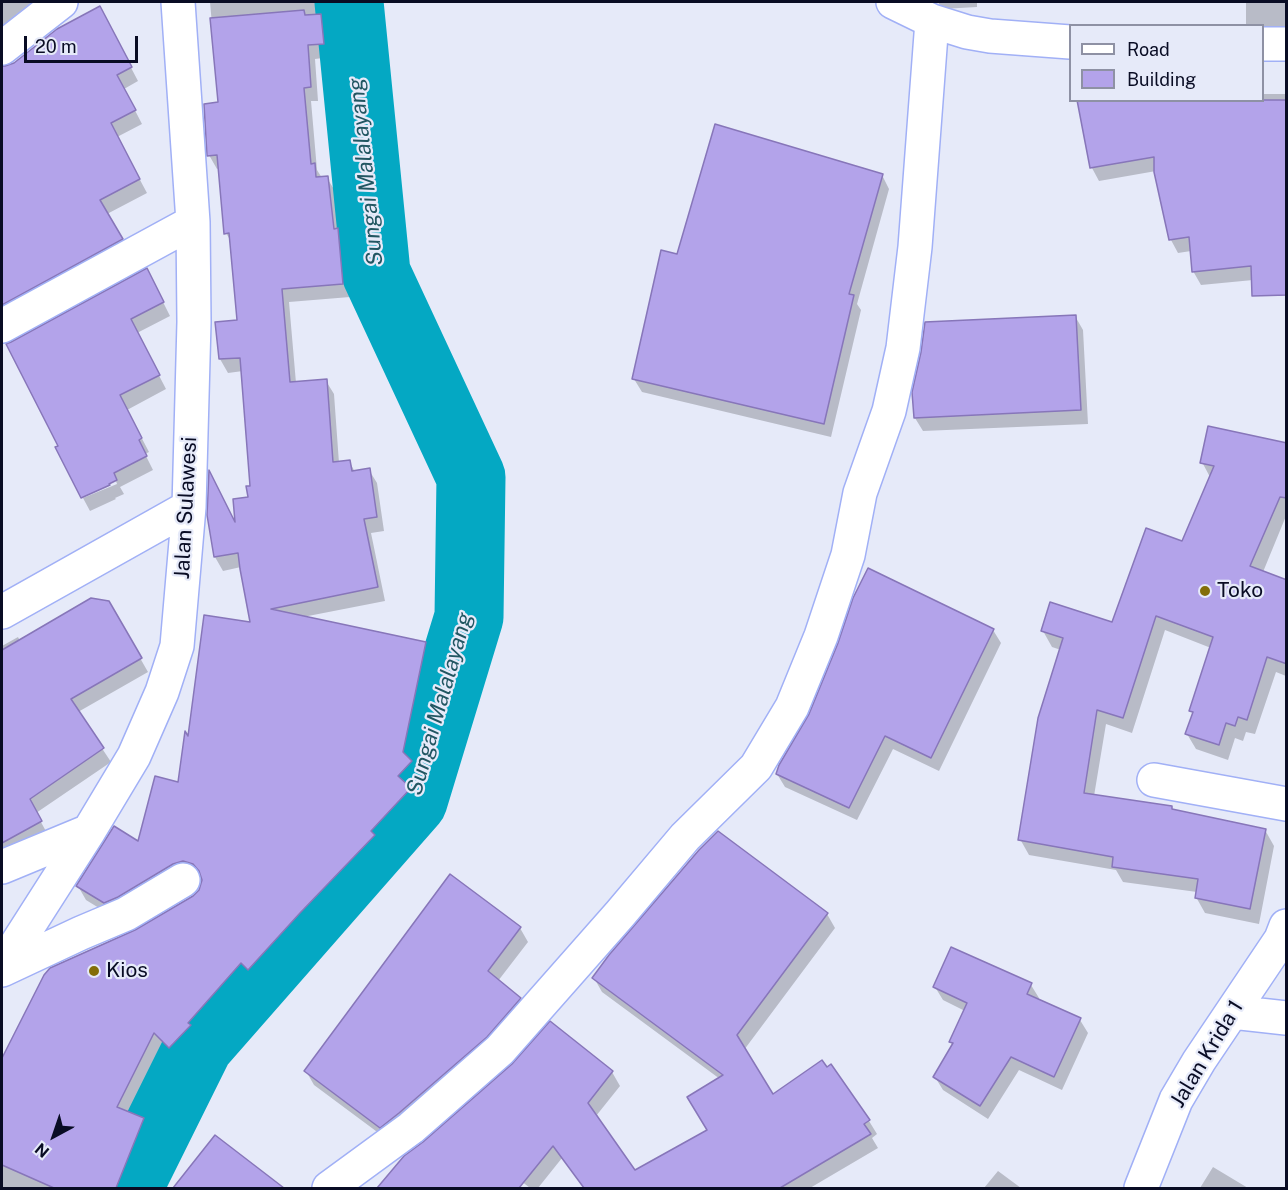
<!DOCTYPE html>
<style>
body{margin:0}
#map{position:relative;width:1288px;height:1190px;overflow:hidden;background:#e6eaf9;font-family:"Public Sans",sans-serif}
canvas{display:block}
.frame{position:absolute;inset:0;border:3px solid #090c24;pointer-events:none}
.legend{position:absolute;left:1069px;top:24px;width:195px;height:78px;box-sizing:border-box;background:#e6eaf9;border:2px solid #8e91a4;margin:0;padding:8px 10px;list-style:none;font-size:18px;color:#090c24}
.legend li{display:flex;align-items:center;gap:12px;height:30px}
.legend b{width:30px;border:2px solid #8e91a4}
.north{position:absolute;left:24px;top:1106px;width:60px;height:60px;-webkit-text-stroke:4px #e6eaf9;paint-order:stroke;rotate:220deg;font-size:16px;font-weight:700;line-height:24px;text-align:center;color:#090c24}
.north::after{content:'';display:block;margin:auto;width:21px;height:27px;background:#090c24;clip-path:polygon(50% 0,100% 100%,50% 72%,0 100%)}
.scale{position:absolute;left:24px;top:36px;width:114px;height:27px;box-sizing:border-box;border:3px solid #090c24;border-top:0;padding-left:8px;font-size:18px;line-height:21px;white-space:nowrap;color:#090c24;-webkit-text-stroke:4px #e6eaf9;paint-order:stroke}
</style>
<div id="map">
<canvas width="1288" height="1190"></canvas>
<div class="frame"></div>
<ul class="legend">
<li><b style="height:8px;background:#fff"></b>Road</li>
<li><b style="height:16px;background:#b3a3ea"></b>Building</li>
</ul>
<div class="north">N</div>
<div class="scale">20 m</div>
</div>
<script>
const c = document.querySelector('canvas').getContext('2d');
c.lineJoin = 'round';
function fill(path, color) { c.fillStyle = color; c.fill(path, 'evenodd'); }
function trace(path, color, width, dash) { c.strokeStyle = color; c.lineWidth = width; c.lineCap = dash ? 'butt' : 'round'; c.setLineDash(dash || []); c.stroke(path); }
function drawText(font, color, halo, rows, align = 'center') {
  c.font = font + ' "Public Sans",sans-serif'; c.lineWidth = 4.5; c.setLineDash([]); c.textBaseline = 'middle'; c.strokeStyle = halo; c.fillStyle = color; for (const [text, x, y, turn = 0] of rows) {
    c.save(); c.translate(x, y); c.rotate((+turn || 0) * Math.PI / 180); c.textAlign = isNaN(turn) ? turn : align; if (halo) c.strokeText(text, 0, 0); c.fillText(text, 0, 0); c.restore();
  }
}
const shadow = new Path2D(`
 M2,2h35l-35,27z
 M210,2h125v10h-8l4,45 -16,2 3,42h-7l6,69 5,8h5l8,13 5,44 5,8 5,54 -61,5 7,81 30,-2 8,13 5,69 10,-2 6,11 14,-2 8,13 7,48 -13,2 14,68 -82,16 122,26 8,14 -22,105 8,13 -11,12 10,16 -39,42 3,5 -74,76 -52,57 -7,-8 -54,61 2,4 -20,20 -15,-15 -34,68 15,7 8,13 -22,55h-127v-126l43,-86 91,-44 58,-35 7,-8 2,-10 -11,-4 -80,41 -26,-16 -8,-14 61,-42 40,-60 10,-43 63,-117 -11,-57 -18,4 -8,-14 -6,-42 28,12 12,-29 2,-11 -8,-116 -15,2 -8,-14 19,-37 -7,-79 -6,-10 -7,-65 -2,1 -8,-14 10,-51z
 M938,2h39v5l-35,2z
 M1246,2h40v37h-24v-13h-16z
 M107,22l31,59 -14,8 18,35 -25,13 30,56 -40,21 23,39 -128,70v-255h2z
 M1262,94h24v201l-25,1 -8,-16 -52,5 -8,-14 -2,-20 -13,2 -7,-13 -15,-69 -57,10 -7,-13 -13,-65 183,-3z
 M882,175l7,14 -32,115 4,6 -30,127 -189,-45 -8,-13z
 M154,284l16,32 -33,17 29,56 -39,21 22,42 -4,2 8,16 -33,17 4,7 -9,4 1,1 -26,12 -7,-13 34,-14 -1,-3 -34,15 -22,-50 -52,-101z
 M1075,316l8,14 5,94 -165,7 -8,-13z
 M1286,444v72l-23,56 23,9v95l-10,-4 -21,62 -9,-2 -3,9 -8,-3 -7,22 -32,-11 -9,-15 6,-19 -2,-4 20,-63 -46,-18 -33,103 -26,-9 -12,72 77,11 3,4 91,19 9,16 -15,78 -54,-11 -9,-16 1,-5 -74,-10 -7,-12 -87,-15 -9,-16 41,-189 -9,-3 -9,-16 70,-7 69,-81 28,-66 -8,-15z
 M108,602l40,70 -70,40 33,50 -75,51 12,22 -46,26v-215l16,-9 2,4z
 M993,630l8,13 -62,128 -46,-22 -36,71 -72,-33 -8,-13 34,-59z
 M827,914l8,14 -91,122 28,47 59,-31 38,55 8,13 -5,4 6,10 -68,40h-226l-22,-30 -24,30h-8l-19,-15 -13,15h-119l26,-30 207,-86 8,14 -24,30 39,55 74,-40 11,-52 -118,-87 -8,-14z
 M520,928l8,14 -30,39 22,18 8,13 -140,128 -74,-55 -8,-14z
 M1031,985l8,13 -1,3 42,19 8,13 -26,57 -43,-20 -31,49 -45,-29 -8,-13 18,-31 -2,-4 14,-31 -22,-11 -8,-13z
 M1286,1086v35l-1,-2z
 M215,1137l67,51h-108z
 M1213,1167l35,21h-48z
 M998,1171l23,17h-37z`);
const river = new Path2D(`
 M128,1188l71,-143 214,-244 56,-184 2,-140 -95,-204 -27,-271`);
const building = new Path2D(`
 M100,6l32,61 -15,8 19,35 -25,13 29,56 -40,21 23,39 -121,66v-239h3l9,-3 43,-34z
 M304,10l1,5 16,-1 3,30 -16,1 3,42 -7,1 7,76 4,-1 1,14 12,-1 6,53 4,-1 5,56 -61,5 8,93 37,-3 6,83 17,-2 2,11 18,-3 7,49 -13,2 14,68 -107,22 155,33 -23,110 9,9 -14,15 13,12 -40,43 4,4 -75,78 -52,57 -7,-7 -53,60 3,2 -22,23 -15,-15 -37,74 27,11 -28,70h-62l-52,-23v-107l42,-83 6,-7 85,-38 58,-34 6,-6 3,-10 -3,-9 -6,-7 -10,-3 -10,3 -55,33 -14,6 -28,-17 38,-60 24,15 17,-65 23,6 7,-51 3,5 16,-121 46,7 -10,-53 -2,-16 -24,4 -7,-42 2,-45 26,52 -2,-23 15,-2 -2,-11h4l-10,-128 -21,1 -4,-37 22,-2 -8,-87 -5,1 -7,-79 -10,1 -3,-52 14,-2 -8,-84z
 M1077,100h210v195l-35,1 -1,-30 -59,6 -3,-35 -20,3 -15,-68v-15l-64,11z
 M715,124l168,50 -34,120 5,1 -30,129 -192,-45 29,-129 16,4z
 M147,268l17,34 -33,17 29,56 -40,20 22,43 -3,2 8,16 -33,17 3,7 -8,4 1,1 -29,13 -26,-51 3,-1 -52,-102 5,-2z
 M1076,315l5,95 -167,8 -2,-26 9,-40 4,-30z
 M1208,426l79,17v55l-7,-1 -30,69 37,14v84l-20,-7 -20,63 -9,-3 -3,9 -9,-3 -7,22 -34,-11 8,-22 -4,-1 24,-74 -57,-21 -33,102 -26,-8 -13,83 88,13v3l94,20 -16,80 -55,-11 3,-19 -86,-12 1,-10 -95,-17 20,-122 25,-80 -22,-7 9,-29 62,20 34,-94 36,13 32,-75 -14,-3z
 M868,568l126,61 -63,129 -46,-22 -36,72 -73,-34 3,-9 30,-51 29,-71 15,-45z
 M91,598l18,3 33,57 -71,41 33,49 -74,51 12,22 -40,22v-193z
 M718,831l110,82 -91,122 36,59 49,-34 5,7 4,-3 39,56 -6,4 7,10 -91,54h-196l-31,-42 -34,42h-142l27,-32 19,-14 89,-78 38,-43 63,50 -25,32 47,67 72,-40 -20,-33 36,-22 -131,-97 17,-23 90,-105z
 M450,874l71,53 -33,44 33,27 -34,39 -88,76 -19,15 -76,-57z
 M951,947l81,36 -5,11 54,24 -27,59 -43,-20 -31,49 -47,-29 20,-34 -4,-1 18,-39 -34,-16z
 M215,1135l69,53h-111z`);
const minor = new Path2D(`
 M893,2l39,19 35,11 23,4 80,6
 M1262,44h24
 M2,326l191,-104
 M2,612l187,-105
 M1154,780l132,24
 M2,867l87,-36
 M2,967l87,-136 45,-75 28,-64 15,-46 12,-139 5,-185 -1,-100 -15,-220
 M2,970l79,-37 45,-19 57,-34
 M1232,1012l54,6
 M329,1188l82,-60 89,-78 120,-136 65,-77 71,-70 36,-60 29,-71 27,-81 12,-62 29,-82 14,-63 12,-101 17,-226
 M1141,1188l35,-88 23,-39 82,-122 5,-13`);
const major = new Path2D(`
 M2,48l59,-46`);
const markers = [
 [1205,591,6,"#836d09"],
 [94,971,6,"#836d09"]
];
const streetNames = [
 ["Jalan Sulawesi",186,508,-87],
 ["Jalan Krida 1",1207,1054,-59]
];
const poiNames = [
 ["Toko",1217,591],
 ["Kios",106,971]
];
const waterNames = [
 ["Sungai Malalayang",366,172,-96],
 ["Sungai Malalayang",440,704,-74]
];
fill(shadow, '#0003');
trace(river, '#04a8c3', 69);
fill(building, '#b3a3ea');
trace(building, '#8776b9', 1.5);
trace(minor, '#a1b0f6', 36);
trace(major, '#a1b0f6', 36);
trace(minor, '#fff', 33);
trace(major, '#fff', 33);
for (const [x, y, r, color] of markers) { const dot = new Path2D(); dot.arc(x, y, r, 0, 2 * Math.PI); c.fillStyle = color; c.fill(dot); trace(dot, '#e6eaf9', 2); }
drawText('21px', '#090c24', '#e6eaf9', streetNames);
drawText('21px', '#090c24', '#e6eaf9', poiNames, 'left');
drawText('italic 22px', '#215662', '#e6eaf9', waterNames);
</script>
